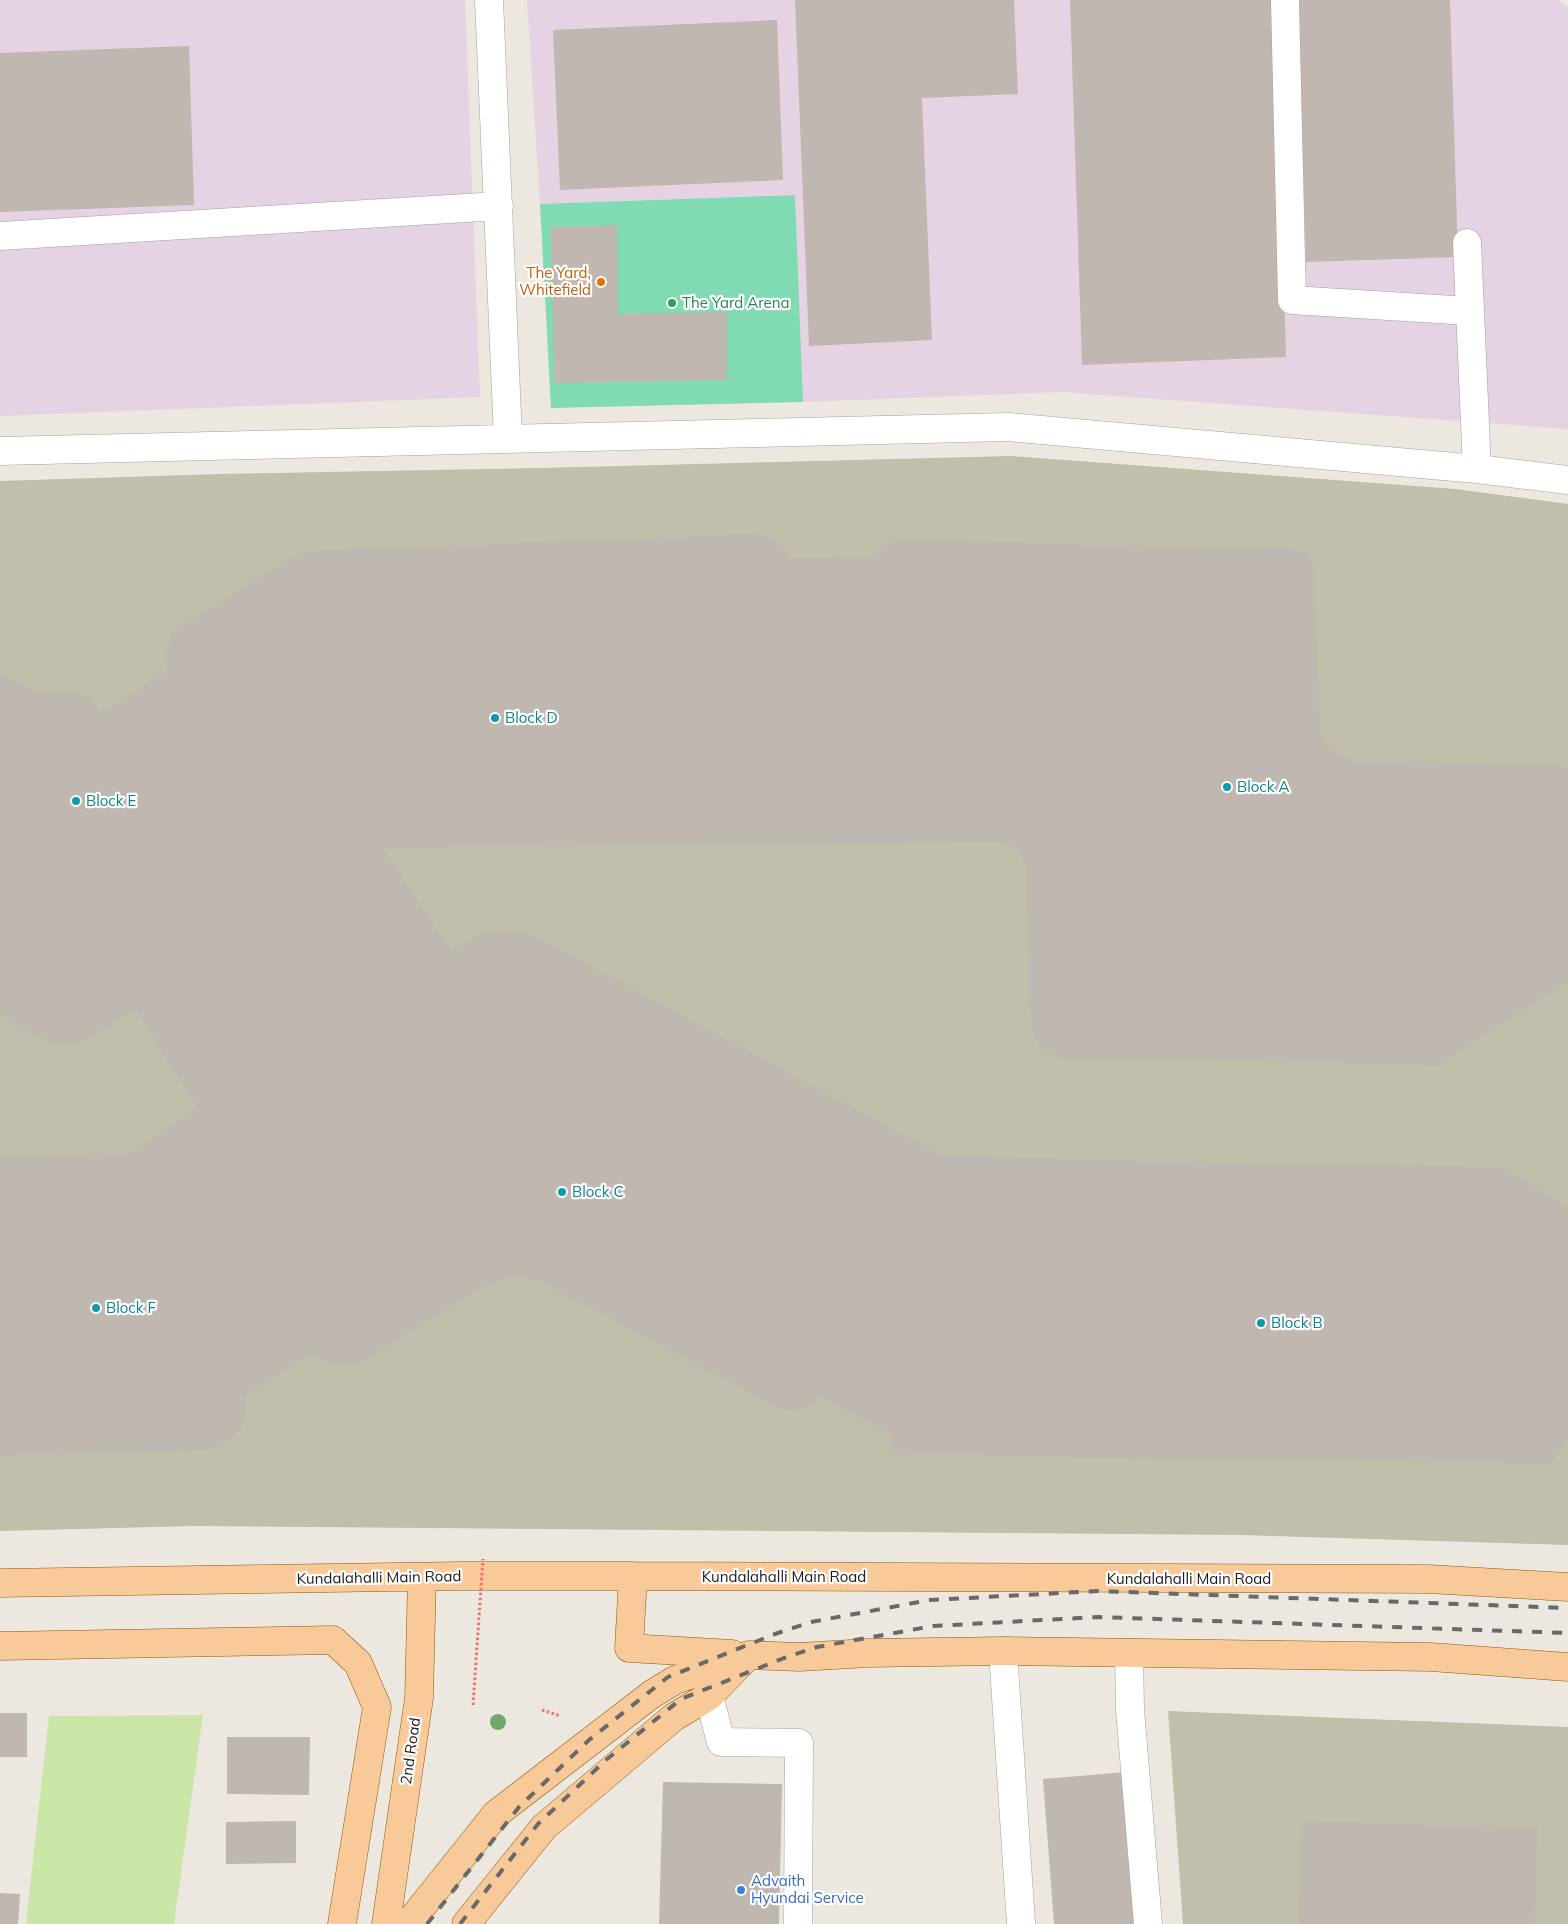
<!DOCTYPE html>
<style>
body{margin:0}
canvas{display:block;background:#ece8e0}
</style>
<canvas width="1568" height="1924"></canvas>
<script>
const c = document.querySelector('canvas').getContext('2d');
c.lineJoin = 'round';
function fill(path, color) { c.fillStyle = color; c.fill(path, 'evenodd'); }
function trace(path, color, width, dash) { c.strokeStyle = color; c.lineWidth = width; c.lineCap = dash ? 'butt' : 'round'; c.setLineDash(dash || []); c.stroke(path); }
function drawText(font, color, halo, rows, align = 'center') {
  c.font = font + ' Mulish,sans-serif'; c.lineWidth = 4.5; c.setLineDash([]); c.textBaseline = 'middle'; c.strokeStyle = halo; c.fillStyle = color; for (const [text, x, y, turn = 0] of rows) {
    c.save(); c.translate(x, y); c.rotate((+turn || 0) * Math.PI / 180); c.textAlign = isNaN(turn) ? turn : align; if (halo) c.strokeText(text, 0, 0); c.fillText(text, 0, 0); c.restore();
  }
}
const industrial = new Path2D(`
 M0,0h465l15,397 -480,19z
 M527,0h1031l10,7v422l-507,-37 -258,10 -8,-207 -255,9z`);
const construction = new Path2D(`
 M1011,456l445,33 112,15v1041l-328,-10 -1046,-9 -194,5v-1050l219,-7 321,-6z
 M1168,1711l400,16v197h-385z`);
const grass = new Path2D(`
 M203,1715l-29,209h-148l23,-208z`);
const pitch = new Path2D(`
 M795,195l8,207 -252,6 -11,-204z`);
const building = new Path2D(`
 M795,0h219l4,94 -96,4 10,242 -123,6z
 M1070,0h205l11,357 -204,8z
 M1298,0h152l8,257 -152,5z
 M777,20l6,160 -223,10 -7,-160z
 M189,46l5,159 -194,7v-159z
 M617,225l1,89 109,-2v68l-173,3 -3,-156z
 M761,534l16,7 8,8 4,10 83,-1 10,-12 14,-6 396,10h7l6,3 6,7 3,9 6,163 6,12 10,10 20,7 201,3 11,4v214l-130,83 -378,-7 -10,-4 -8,-6 -8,-11 -3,-13 -5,-160 -8,-13 -9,-7 -10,-3 -615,7 67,103 26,-16 13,-4 15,-1 15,1 16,5 409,221 559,11 64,39v232l-16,25 -656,-10 -5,-6 -2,-7 2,-7 -71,-37 -9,8 -11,5 -20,-1 -239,-127 -25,-5 -14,2 -13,4 -130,81 -14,2 -13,-1 -11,-5 -10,-6 -66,42 1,11 -1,11 -5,11 -8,10 -12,7 -13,3 -207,7v-299l130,-4 67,-45 -61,-98 -57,34 -15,2 -16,-5 -48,-26v-342l36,18 34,1 19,5 12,16 67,-43 -4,-13 9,-26 127,-79z
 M0,1713h27v44h-27z
 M227,1737h83l-1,58 -82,-1z
 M1126,1772l11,152h-83l-11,-145z
 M663,1782l119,2 -3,140h-120z
 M296,1821v42l-70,1v-42z
 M1301,1822l236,5 -2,97h-236z
 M0,1893l20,1 -2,30h-18z`);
const path = new Path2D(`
 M542,1710l19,6`);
const minor = new Path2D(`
 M489,0l19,438
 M1285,0l7,300 178,11
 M0,236l499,-30
 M1467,243l10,226
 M0,451l1008,-24 469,42 91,11
 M1003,1651l18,273
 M1129,1653l1,57 18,214
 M709,1696l12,46 78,1 -1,181`);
const major = new Path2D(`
 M633,1576l-4,72 103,6
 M0,1583l460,-7h173l795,3 140,8
 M0,1646l333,-6 25,23 19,44 -35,217
 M386,1924l33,-226 3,-121
 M408,1924l88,-110 156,-120 23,-14 74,-25 50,2 69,-4 135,-2 428,6 137,10
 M466,1924l78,-97 130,-110 35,-21 37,-38`);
const rail = new Path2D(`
 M427,1924l92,-117 70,-67 79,-63 107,-43 36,-12 119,-22 168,-9 470,17
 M460,1924l78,-100 68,-64 75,-61 103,-41 33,-11 116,-21 165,-9 470,16`);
const pathBridge = new Path2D(`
 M473,1705l10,-146`);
const trees = [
 [498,1722]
];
const markers = [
 [601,282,5,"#e8710a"],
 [672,303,5,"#2e9e5b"],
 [495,718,5,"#0f9aa8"],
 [1227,787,5,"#0f9aa8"],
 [76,801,5,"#0f9aa8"],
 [562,1192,5,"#0f9aa8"],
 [96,1308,5,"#0f9aa8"],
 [1261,1323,5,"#0f9aa8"],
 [741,1890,5,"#3f7fe0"]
];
const foodNames = [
 ["The Yard,",591,273],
 ["Whitefield",591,290]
];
const leisureNames = [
 ["The Yard Arena",682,303]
];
const cultureNames = [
 ["Block D",505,718],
 ["Block A",1237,787],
 ["Block E",86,801],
 ["Block C",572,1192],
 ["Block F",106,1308],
 ["Block B",1271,1323]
];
const streetNames = [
 ["Kundalahalli Main Road",784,1577],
 ["Kundalahalli Main Road",379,1578,-1],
 ["Kundalahalli Main Road",1189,1579],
 ["2nd Road",411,1751,-82]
];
const shopNames = [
 ["Advaith",751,1881],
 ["Hyundai Service",751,1898]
];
fill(industrial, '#e5d2e3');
fill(construction, '#c0bfac');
fill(grass, '#cae6a7');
fill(pitch, '#80dab2');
fill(building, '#c0b7b0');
trace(minor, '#a2a2a2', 29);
trace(major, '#8d5805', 29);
trace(path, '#f56f69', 3, [2.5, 2.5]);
trace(minor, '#fff', 28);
trace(major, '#f8ca99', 28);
trace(rail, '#696969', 4, [10, 10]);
trace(pathBridge, '#f56f69', 3, [2.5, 2.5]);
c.fillStyle = '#72a86e';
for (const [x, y] of trees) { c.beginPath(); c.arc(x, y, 8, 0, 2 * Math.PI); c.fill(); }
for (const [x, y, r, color] of markers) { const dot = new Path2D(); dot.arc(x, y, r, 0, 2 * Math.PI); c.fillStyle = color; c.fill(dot); trace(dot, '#fff', 2); }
drawText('15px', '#c56008', '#fff', foodNames, 'right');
drawText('15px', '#27864d', '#fff', leisureNames, 'left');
drawText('15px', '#0d838f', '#fff', cultureNames, 'left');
drawText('15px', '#1b1b1b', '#fff', streetNames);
drawText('15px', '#366cbe', '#fff', shopNames, 'left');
</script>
